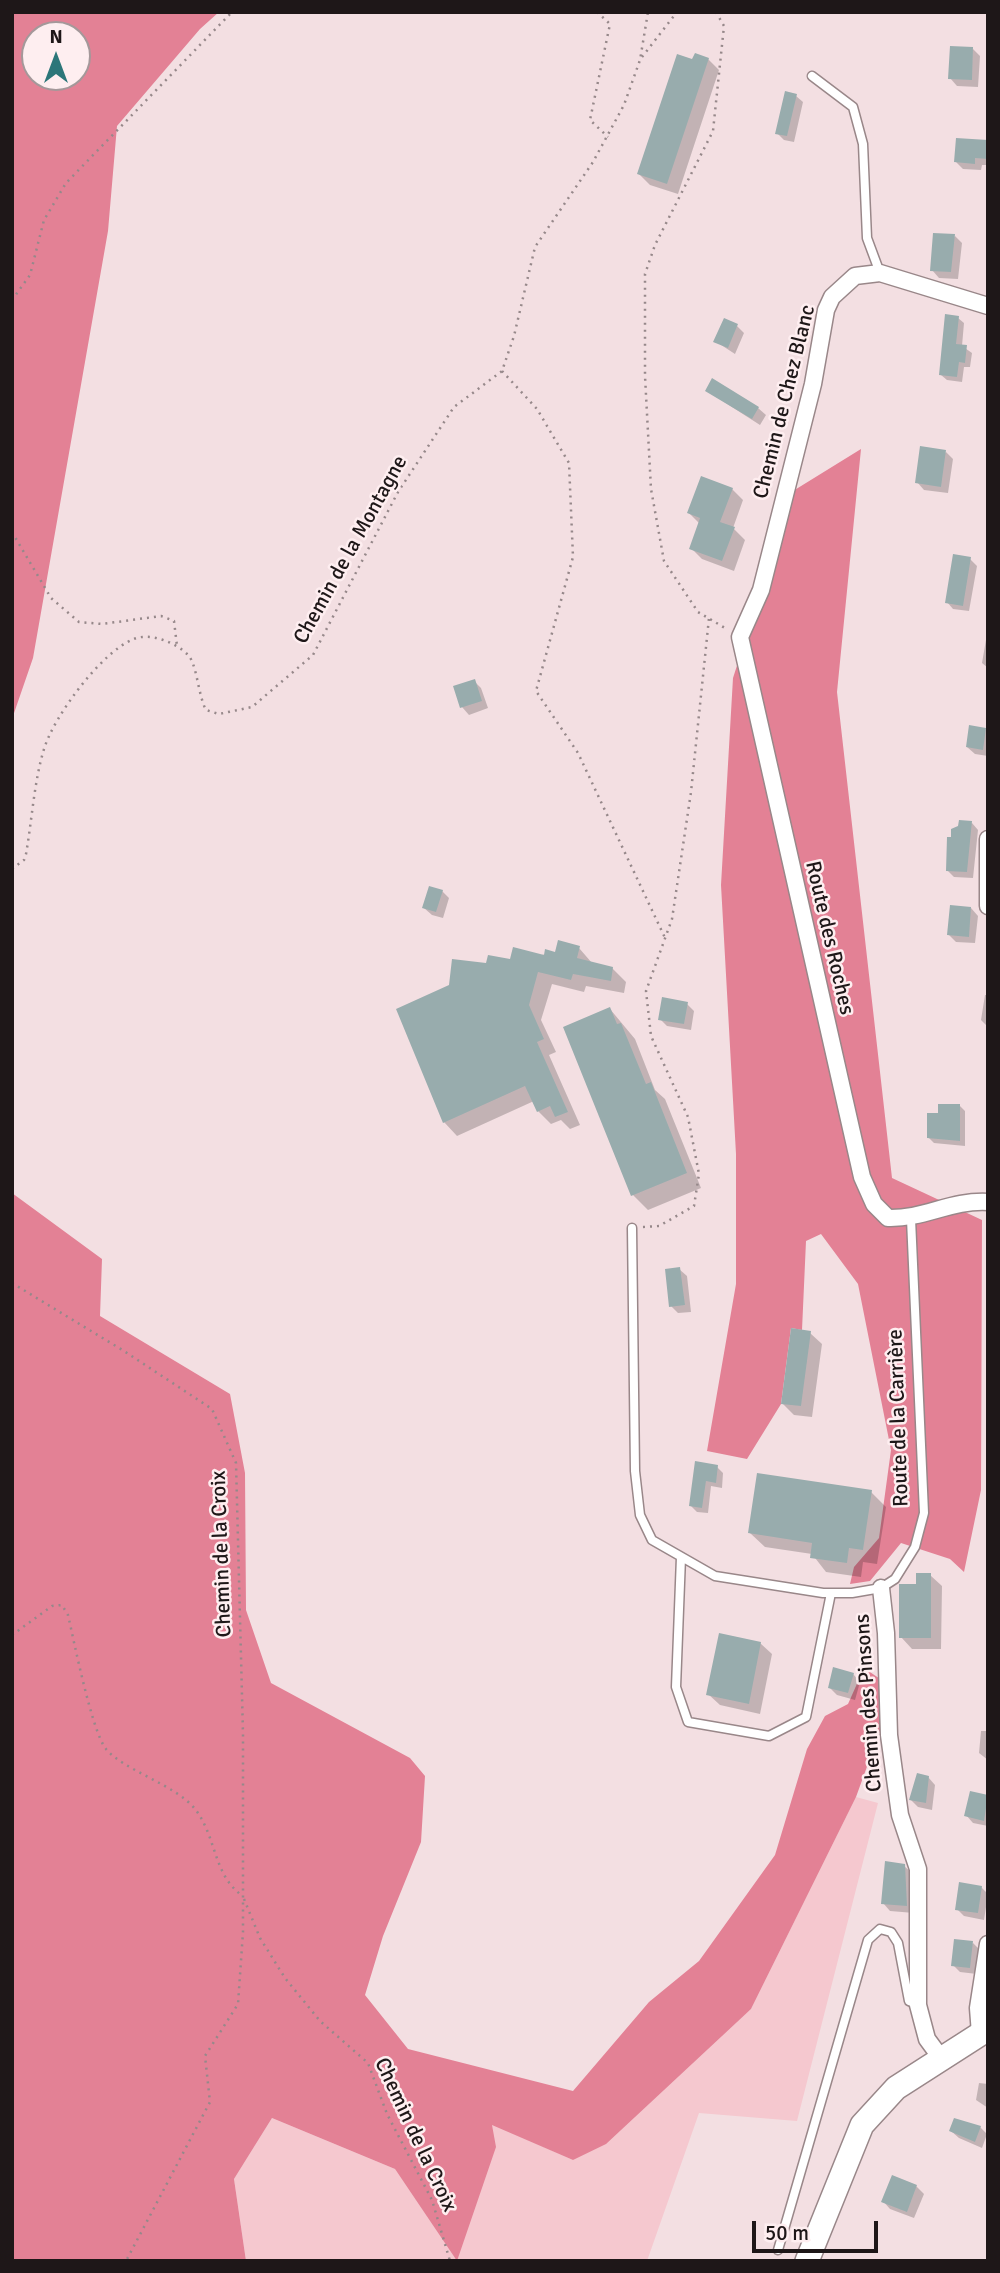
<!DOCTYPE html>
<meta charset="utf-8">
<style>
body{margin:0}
#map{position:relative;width:1000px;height:2273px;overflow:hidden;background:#f3dfe2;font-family:Signika,sans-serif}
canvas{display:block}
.frame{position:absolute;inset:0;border:14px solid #1e1718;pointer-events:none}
.north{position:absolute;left:21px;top:21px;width:70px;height:70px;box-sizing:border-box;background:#feeef0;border:2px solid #a4989a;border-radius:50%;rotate:0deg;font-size:19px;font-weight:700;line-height:28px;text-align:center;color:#1e1718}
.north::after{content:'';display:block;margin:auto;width:24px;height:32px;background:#2c7679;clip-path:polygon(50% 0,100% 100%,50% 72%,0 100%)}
.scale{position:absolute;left:752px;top:2221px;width:126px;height:32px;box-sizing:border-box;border:4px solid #1e1718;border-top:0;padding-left:9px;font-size:21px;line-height:24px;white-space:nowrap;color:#1e1718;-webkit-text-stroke:5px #feeef0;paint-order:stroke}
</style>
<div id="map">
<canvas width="1000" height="2273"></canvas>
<div class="frame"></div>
<div class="north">N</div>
<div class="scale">50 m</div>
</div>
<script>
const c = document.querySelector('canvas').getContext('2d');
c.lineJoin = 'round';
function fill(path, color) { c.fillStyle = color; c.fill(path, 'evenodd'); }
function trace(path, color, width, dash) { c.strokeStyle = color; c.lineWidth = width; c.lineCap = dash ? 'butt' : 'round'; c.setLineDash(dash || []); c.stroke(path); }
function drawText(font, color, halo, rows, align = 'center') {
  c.font = font + ' Signika,sans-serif'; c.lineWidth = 5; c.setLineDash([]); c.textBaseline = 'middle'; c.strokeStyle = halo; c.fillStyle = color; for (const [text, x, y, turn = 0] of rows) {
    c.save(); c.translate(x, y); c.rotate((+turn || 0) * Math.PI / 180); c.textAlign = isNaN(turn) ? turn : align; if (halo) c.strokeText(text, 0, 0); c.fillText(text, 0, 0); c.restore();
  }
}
const green = new Path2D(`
 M856,1797l22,6 -81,318 -98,-8 -52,148h-190l35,-137 81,36 178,-151z
 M272,2118l123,51 62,92h-211l-12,-82z`);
const forest = new Path2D(`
 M12,12h207l-19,17 -83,97 -9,105 -75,427 -21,61zM35,35h42v42h-42z
 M861,449l-24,243 55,486 90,42 -1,270 -17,82 -14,-13 -49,-16 -31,38 -20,3 4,-17 25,-29 12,-88 -33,-166 -37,-50 -15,7 -4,89 -11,-2 -10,76 -34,55 -40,-8 29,-167v-130l-15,-269 12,-207 60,-187z
 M12,1193l90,66 -2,57 130,78 15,79 1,137 25,73 139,75 15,18 -4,66 -38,94 -18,59 43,54 165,42 76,-89 50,-41 76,-106 32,-106 18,-33 23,-12 16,-36 31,21 -39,108 -105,212 -145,135 -33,16 -81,-35 4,22 -39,114 -62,-92 -123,-51 -38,61 12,82h-234z`);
const shadow = new Path2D(`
 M973,49l7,7 -2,31 -21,-1 -7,-8z
 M708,59l11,11 -41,124 -28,-9 -11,-11 54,-112z
 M796,96l7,6 -9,40 -10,-2 -7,-7z
 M988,142v23h-6l-1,5 -18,-1 -7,-7z
 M955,236l7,7 -4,36 -19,-1 -7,-8z
 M958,318l6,5 -2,23 10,7 -2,14h-6l-2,15 -15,-2 -6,-5z
 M737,326l7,7 -9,21 -20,-13z
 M707,391l51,17 8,7 -6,10z
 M946,452l7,7 -5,34 -24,-3 -7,-8z
 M732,489l11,11 -10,28 12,12 -11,31 -32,-12 -11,-11 9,-24 -11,-11z
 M970,559l7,7 -8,45 -16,-2 -6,-7z
 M987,634h1v34l-6,-5z
 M474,681l7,7 7,20 -19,7 -7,-8z
 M985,729l3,3v24l-13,-2 -8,-7z
 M972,823l6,7 -5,48 -19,-1 -7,-7 6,-31 7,-11z
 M442,891l7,7 -6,20 -11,-3 -8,-7z
 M971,908l7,8 -3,27 -19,-1 -8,-8z
 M579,948l13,15 20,5 14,14 -2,11 -38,-7 -2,6 -32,-8 -11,36 15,32 -7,3 31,70 -10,4 -9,-9 -10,4 -13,-13 -4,-10 -77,35 -13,-14 6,-136 38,-21z
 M985,995h3v32l-7,-7z
 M687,1004l7,7 -3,19 -24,-4 -7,-7z
 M610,1009l25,30 20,51 10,9 36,89 -53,22 -15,-15 -68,-167z
 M959,1105l6,6v35l-31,-3 -6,-6 11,-22z
 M679,1269l8,7 4,36 -13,1 -7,-7z
 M810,1333l12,11 -10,73 -18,-2 -12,-12z
 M696,1463l21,4 6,6 -1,15 -11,-2 -3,27 -11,-1 -6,-6z
 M871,1492l15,15 -9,57 -14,-2 -2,15 -35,-5 -14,-18 -47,-7 -15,-14z
 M930,1575l12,11 -1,63h-29l-11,-12 17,-52z
 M760,1643l12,11 -12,60 -40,-9 -12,-11z
 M853,1674l7,8 -5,18 -18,-5 -7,-7z
 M981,1731h7v29l-9,-7z
 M928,1777l7,8 -3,25 -14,-3 -7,-7z
 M972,1793l16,4v29l-15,-3 -7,-8z
 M904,1866l8,7 2,40 -24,-2 -7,-8z
 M981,1887l7,7 -4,26 -20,-4 -7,-7z
 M973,1943l7,7 -3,24 -17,-2 -7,-7z
 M979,2083l9,1v24l-12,-8z
 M980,2127l7,7 -5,14 -23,-10 -8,-7z
 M916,2186l8,8 -10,24 -24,-9 -7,-8z`);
const building = new Path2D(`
 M950,46l23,1 -1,33 -24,-1z
 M695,53l14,5 -42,126 -30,-10 40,-120 15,5z
 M785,91l12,3 -10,42 -12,-2z
 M956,138l32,2v19l-13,-1v6l-21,-2z
 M933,233l22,1 -4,38 -21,-1z
 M945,314l14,2 -3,28 11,1 -2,18 -6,-1 -2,15 -18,-2z
 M724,318l14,6 -10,24 -15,-6z
 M712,378l47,29 -7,12 -47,-28z
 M920,446l26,4 -5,37 -26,-4z
 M701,476l32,12 -13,34 15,5 -13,34 -33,-12 11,-31 -13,-5z
 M953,554l18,3 -8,49 -18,-3z
 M475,679l7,22 -22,7 -7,-22z
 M969,725l17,3 -3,22 -17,-3z
 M959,820l13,1 -5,51 -21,-1 1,-34h4v-8l7,-3z
 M429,886l14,4 -7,22 -14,-4z
 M950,905l21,2 -2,30 -22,-2z
 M558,940l22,6 -3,12 36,9 -2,14 -38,-7 -2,6 -33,-8 -9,33 15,34 -7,3 31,70 -13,5 -5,-11 -13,6 -12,-26 -82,37 -47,-114 53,-24 3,-26 34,4 2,-8 22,4 3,-12 31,8 1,-6 10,3z
 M662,997l26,5 -4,22 -26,-4z
 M610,1007l7,17 4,-1 25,61 5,-2 36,91 -56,23 -68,-169z
 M938,1104h22v37l-33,-3v-25h11z
 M680,1267l5,38 -16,2 -4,-38z
 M791,1328l20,3 -10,75 -20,-2z
 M695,1461l23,4 -2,18 -10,-2 -4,27 -13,-2z
 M757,1473l115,17 -9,60 -14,-2 -2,15 -37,-5 2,-15 -64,-10z
 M916,1573h15v65h-32v-54h17z
 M719,1633l42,9 -12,62 -43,-9z
 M833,1667l21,6 -6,20 -20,-5z
 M917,1773l12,3 -3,27 -17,-3z
 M970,1791l18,4 -4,26 -20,-5z
 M885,1861l20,3 2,42 -26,-2z
 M959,1882l23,4 -4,27 -23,-3z
 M954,1939l19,2 -3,27 -19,-2z
 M954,2118l27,8 -6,16 -26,-11z
 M892,2175l25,10 -10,27 -26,-10z`);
const path = new Path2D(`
 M597,12l13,12 -20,96 18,17
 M716,12l8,14 -11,105 -58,114 -10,29v102l6,113 13,72 34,51 27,16
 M642,57l35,-45
 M12,300l18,-25 14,-55 22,-37 166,-171
 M502,371l35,38 32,54 4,94 -37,134 42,62 88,187
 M12,532l39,66 28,24 23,2 59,-8 13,5 3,25
 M12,869l12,-9 2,-6c6,-34 8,-72 18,-105 10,-33 58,-98 90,-110 16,-7 43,4 54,16 9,9 10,40 18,55l13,4 33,-7 61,-52 85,-163 56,-85 48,-36 12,-35 21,-89 58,-85 31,-57 16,-45 8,-48
 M643,1227l16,-1 35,-20 5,-32 -11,-57 -37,-81 -5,-45 26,-72 19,-127 18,-174
 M12,1283l112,68 88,58 24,54 7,271v198l-5,72 -33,52 5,46 -84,159
 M12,1635l40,-29 10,-1 6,10c6,26 24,117 38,134 17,21 70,36 89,60 22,28 18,67 48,87
 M244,1899l16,39 25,40 35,43 48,42 19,51 45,86 18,61`);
const lane = new Path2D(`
 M812,76l41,31 10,37 4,94 13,35
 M632,1228l3,243 5,44 12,25 63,36 108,17h29l29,-5 14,-9 20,-32 9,-34 -13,-294
 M681,1557l-5,130 12,35 81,14 37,-19 25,-124
 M778,2250l90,-310 12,-11 11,3 7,11 11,58 8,3`);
const street = new Path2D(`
 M988,306l-108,-33 -25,3 -23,21 -6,13 -13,74 -52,206 -21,47 122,540 12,27 14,14c37,1 62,-18 100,-16
 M988,839v67
 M881,1588l5,45 3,102 11,80 18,54v136l9,34 14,19
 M980,2034l-2,-26 10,-64`);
const secondary = new Path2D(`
 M807,2261l55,-136 34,-37 92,-59`);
const streetNames = [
 ["Chemin de Chez Blanc",785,402,-76],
 ["Chemin de la Montagne",351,550,-61],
 ["Route des Roches",829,938,77],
 ["Route de la Carrière",899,1418,-92],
 ["Chemin de la Croix",222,1554,-92],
 ["Chemin des Pinsons",869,1703,-94],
 ["Chemin de la Croix",415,2135,65]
];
fill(green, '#f5c8cf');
fill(forest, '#e38195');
fill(shadow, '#0003');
fill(building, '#98acad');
trace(lane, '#998789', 11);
trace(street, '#998789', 19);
trace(secondary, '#998789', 26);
trace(path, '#96888a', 2.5, [2, 5]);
trace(lane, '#fff', 8);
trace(street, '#fff', 16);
trace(secondary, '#fff', 23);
drawText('21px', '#1e1718', '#feeef0', streetNames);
</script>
